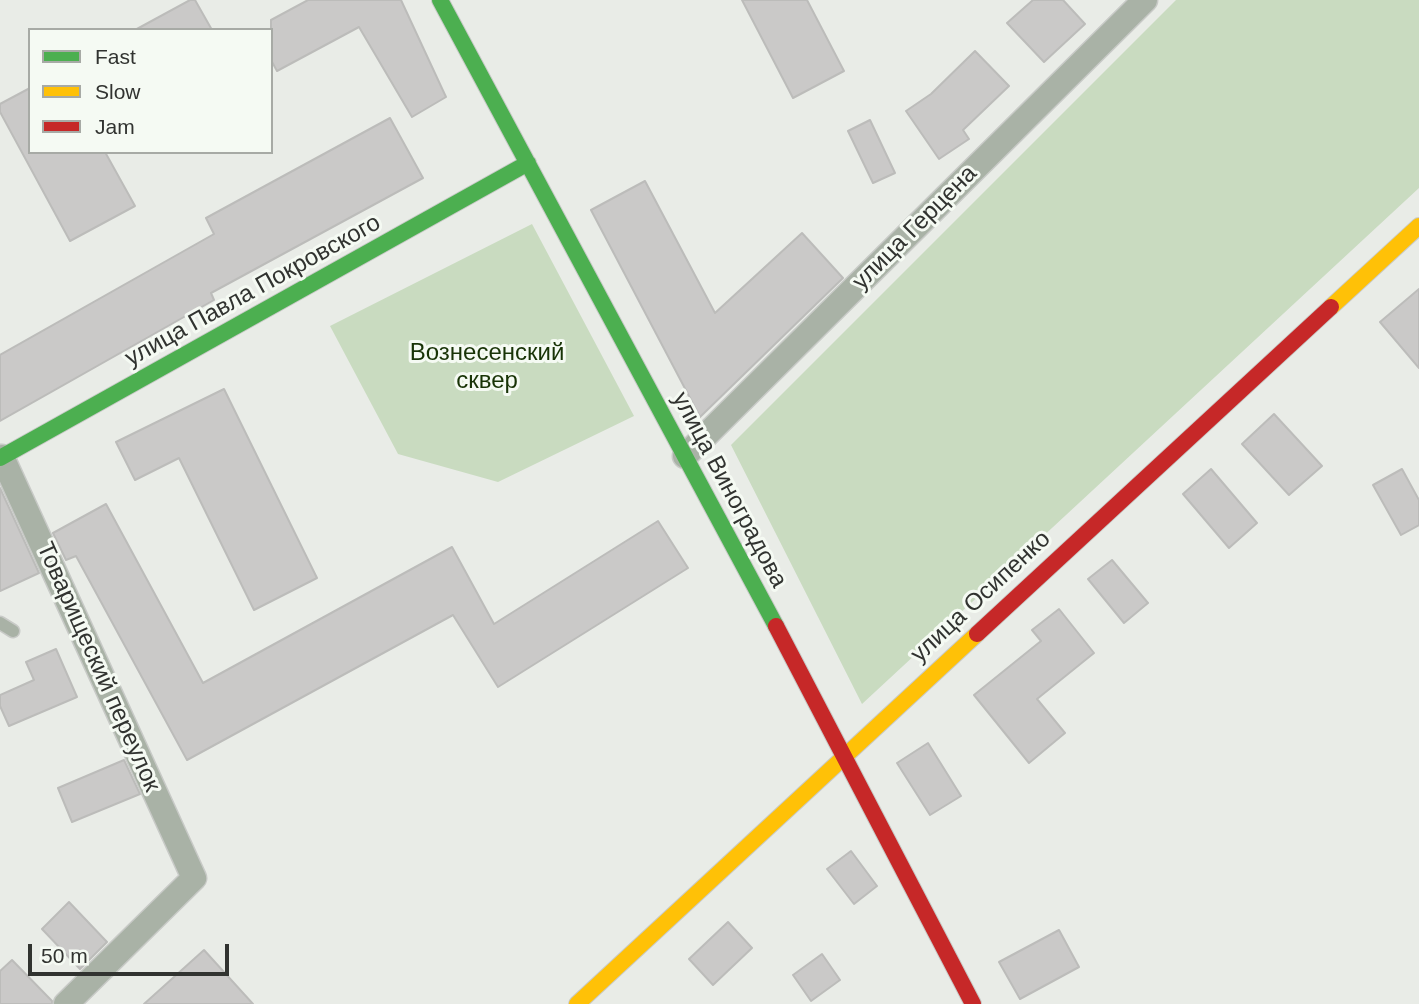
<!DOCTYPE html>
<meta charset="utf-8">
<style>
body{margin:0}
#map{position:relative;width:1419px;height:1004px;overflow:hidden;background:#e9ece7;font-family:Arial,sans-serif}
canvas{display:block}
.legend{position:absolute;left:28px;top:28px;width:245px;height:126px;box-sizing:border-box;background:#f5faf3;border:2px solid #a7aaa5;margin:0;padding:9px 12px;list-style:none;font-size:21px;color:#313330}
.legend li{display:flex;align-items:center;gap:14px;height:35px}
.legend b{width:35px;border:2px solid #a7aaa5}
.scale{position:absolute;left:28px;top:944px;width:201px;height:32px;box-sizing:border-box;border:4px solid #313330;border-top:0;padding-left:9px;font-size:21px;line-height:24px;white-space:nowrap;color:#313330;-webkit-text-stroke:5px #f5faf3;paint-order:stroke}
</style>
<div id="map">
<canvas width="1419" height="1004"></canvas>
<ul class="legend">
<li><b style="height:9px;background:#4caf50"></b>Fast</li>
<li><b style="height:9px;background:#ffc107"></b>Slow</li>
<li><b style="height:9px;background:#c62828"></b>Jam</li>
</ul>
<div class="scale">50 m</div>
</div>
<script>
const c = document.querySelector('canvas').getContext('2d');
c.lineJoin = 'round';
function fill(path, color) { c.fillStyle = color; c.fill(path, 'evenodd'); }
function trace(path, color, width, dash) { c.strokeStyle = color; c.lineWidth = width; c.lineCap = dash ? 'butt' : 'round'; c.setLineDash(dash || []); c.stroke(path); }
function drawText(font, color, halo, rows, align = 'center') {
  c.font = font + ' Arial,sans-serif'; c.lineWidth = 6; c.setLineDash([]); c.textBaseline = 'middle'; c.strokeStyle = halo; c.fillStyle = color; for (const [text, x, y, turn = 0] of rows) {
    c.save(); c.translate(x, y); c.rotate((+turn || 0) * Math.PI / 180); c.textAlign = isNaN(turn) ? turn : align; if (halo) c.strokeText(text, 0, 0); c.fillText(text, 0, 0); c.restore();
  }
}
const green = new Path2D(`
 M1176,0h243v188l-557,516 -131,-259z
 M532,224l102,192 -136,66 -100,-28 -68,-128z`);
const building = new Path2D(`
 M190,0h5l17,30h-77z
 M308,0h93l45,97 -34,20 -53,-90 -82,44 -6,-11v-40z
 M742,0h65l37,71 -51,27z
 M1033,0h30l22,24 -41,38 -37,-39z
 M975,51l34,35 -46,44 6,9 -30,20 -33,-48 25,-17z
 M30,88v64h75l30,54 -65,35 -70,-129v-8z
 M390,118l33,60 -212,115 3,7 -214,121v-66l214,-121 -8,-16z
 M870,120l25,53 -22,10 -25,-52z
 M645,181l70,132 87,-80 41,45 -143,139 -109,-207z
 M1419,289v79l-39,-46z
 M224,389l93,189 -63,32 -75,-152 -44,22 -19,-38z
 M1274,414l48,52 -33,29 -47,-51z
 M1211,469l46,54 -28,25 -46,-54z
 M1402,469l17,31v25l-18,10 -28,-50z
 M0,488l39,85 -39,18z
 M106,504l97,179 249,-136 42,77 164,-103 30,47 -190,119 -45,-72 -266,145 -111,-204 -10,4 -13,-27z
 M1112,560l36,43 -24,20 -36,-44z
 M1059,609l35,44 -57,46 28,34 -36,30 -55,-68 67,-54 -9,-11z
 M56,649l21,48 -68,29 -9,-20v-11l34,-15 -8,-18z
 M928,743l33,53 -31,19 -33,-52z
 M124,760l16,34 -68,28 -14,-34z
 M851,851l26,35 -23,18 -27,-35z
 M69,902l38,40 -27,27 -38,-40z
 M728,922l24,26 -39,37 -24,-26z
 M1059,930l20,37 -59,32 -21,-37z
 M204,950l49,54h-109z
 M822,954l18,26 -29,21 -18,-26z
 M12,960l40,41v3h-52v-33z`);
const lane = new Path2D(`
 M0,623l13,8`);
const street = new Path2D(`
 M685,456l460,-456
 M2,457l192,421 -128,126`);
const fast = new Path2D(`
 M440,0l336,626
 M0,458l528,-295`);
const slow = new Path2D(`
 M1331,307l88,-81
 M577,1004l400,-370`);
const jam = new Path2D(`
 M776,626l197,378
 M977,634l354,-327`);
const streetNames = [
 ["улица Герцена",915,228,-45],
 ["улица Павла Покровского",253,291,-29],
 ["улица Виноградова",729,490,62],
 ["улица Осипенко",981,597,-43],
 ["Товарищеский переулок",98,667,66]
];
const parkNames = [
 ["Вознесенский",487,353],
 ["сквер",487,381]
];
fill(green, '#c9dbc0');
fill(building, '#cac9c8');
trace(building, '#bcbcba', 2);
trace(lane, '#c8cac7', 15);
trace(street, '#c8cac7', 27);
trace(fast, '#c8cac7', 18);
trace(slow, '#c8cac7', 18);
trace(jam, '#c8cac7', 18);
trace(lane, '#a9b2a6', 12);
trace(street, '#a9b2a6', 24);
trace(fast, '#4caf50', 16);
trace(slow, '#ffc107', 16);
trace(jam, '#c62828', 16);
drawText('24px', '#313330', '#f5faf3', streetNames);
drawText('24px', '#183306', '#f5faf3', parkNames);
</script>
